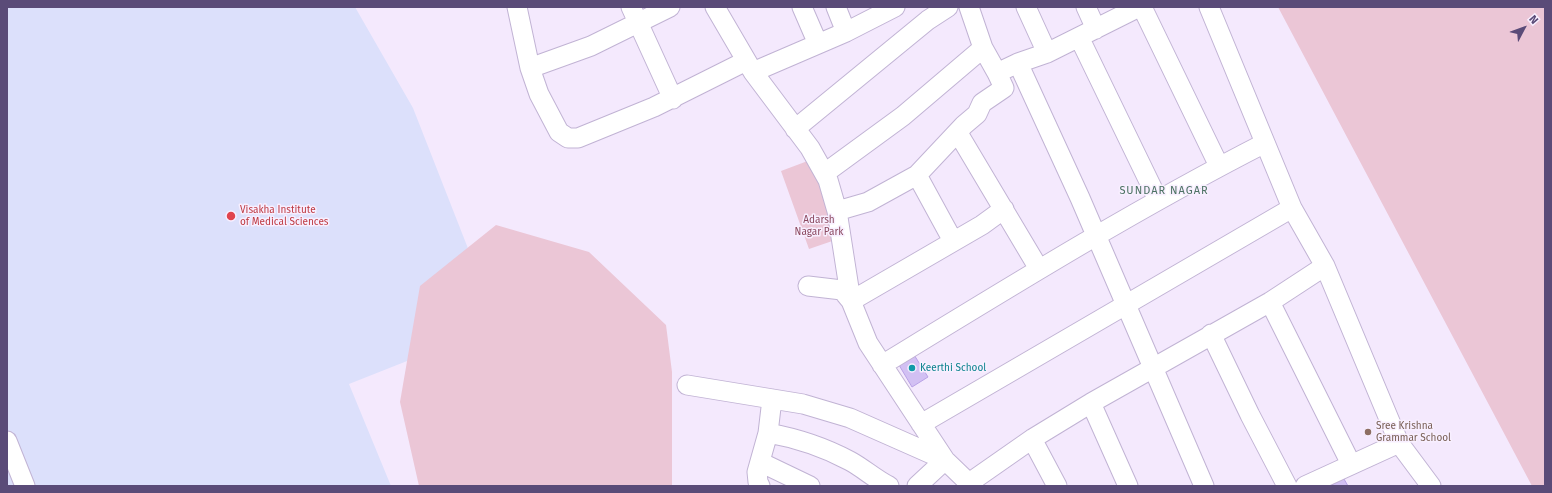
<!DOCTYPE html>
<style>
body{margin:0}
#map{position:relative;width:1552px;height:493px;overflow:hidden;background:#f4e9fd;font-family:"Fira Sans",sans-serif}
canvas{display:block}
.frame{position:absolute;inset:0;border:8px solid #5a4b78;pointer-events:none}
.north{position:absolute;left:1504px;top:8px;width:40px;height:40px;-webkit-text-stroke:3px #f8efff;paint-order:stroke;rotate:49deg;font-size:11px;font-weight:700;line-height:16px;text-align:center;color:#5a4b78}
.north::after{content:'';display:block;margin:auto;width:14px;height:18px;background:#5a4b78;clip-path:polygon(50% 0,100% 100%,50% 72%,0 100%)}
</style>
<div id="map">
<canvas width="1552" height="493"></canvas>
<div class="frame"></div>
<div class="north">N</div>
</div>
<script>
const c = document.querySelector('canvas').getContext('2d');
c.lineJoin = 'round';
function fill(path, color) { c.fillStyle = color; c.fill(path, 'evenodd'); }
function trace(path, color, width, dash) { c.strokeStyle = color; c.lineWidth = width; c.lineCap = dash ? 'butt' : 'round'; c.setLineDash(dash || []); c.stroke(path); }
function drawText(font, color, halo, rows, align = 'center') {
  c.font = font + ' "Fira Sans",sans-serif'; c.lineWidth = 3; c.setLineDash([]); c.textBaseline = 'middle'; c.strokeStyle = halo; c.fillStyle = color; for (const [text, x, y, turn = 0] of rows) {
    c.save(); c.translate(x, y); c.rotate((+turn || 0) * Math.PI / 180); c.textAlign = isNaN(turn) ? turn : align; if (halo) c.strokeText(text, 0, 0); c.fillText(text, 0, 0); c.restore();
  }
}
const medical = new Path2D(`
 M7,7h348l58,101 85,217 -149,59 42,102h-384z`);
const green = new Path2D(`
 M1278,7h267v479h-13z
 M813,159l28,79 -32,11 -28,-78z
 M496,225l93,27 77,73 6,47v114h-253l-19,-84 20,-116z`);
const building = new Path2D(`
 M911,350l17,27 -16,10 -16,-27z
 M1344,479l4,7h-18z`);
const minor = new Path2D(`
 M517,7l13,61 9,26 20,38 9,6h10l76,-31 92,-46
 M631,7l42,92
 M715,7l38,65 57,76 18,32 9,31 14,90 17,42 77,117 27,26
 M802,7l16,37
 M836,7l10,25
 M969,7l14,41 14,25 21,-10 29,-10 92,-46
 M1026,7l21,46
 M1086,7l10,22
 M1142,7l77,159
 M1209,7l83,201 33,58 74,177 32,43
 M1079,37l79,163
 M1018,63l62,135 124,288
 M530,68l61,-22 79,-39
 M753,72l93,-40 49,-25
 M795,129l133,-109 20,-13
 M958,133l81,136
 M825,173l78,-57 80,-68
 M917,175l36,66
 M837,211l31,-9 49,-27 47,-50 13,-11 5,-11 22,-15 -7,-15
 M808,286l34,4 9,11 131,-76 22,-16
 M1270,302l81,162
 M1211,334l39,81 37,71
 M882,365c126,-77 252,-155 383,-222
 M687,385l116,19 47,14 95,42 -28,26
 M1091,403l37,83
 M921,424l371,-216
 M768,433c28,5 56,14 82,28 13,7 25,18 39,25
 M1032,439l25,47
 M7,441l18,45
 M760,462l50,24
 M969,483l63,-44 59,-36 179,-101 55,-36
 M760,486l-2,-4 -1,-10 11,-39 4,-34
 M1305,486l94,-43`);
const markers = [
 [231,216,5,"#e0444e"],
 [912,368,4,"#0f9aa8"],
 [1368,432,4,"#8d6e63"]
];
const healthNames = [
 ["Visakha Institute",240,210],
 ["of Medical Sciences",240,222]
];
const parkNames = [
 ["Adarsh",819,220],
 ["Nagar Park",819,232]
];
const cultureNames = [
 ["Keerthi School",920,368]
];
const educationNames = [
 ["Sree Krishna",1376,426],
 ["Grammar School",1376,438]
];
const neighbourhoodNames = [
 ["SUNDAR NAGAR",1164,191]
];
fill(medical, '#dce0fb');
fill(green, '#ebc6d6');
fill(building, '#d2c0f3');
trace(building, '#b8a0e6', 1);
trace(minor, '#c1b3d4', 21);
trace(minor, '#fff', 19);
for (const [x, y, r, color] of markers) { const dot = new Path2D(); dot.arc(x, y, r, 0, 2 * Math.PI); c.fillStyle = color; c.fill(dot); trace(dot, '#f8efff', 1.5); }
drawText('10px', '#be3a42', '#f8efff', healthNames, 'left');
drawText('10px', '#8a485e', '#f8efff', parkNames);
drawText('10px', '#0d838f', '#f8efff', cultureNames, 'left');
drawText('10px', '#785e54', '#f8efff', educationNames, 'left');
c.letterSpacing = '1px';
drawText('11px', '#4d7264', '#f8efff', neighbourhoodNames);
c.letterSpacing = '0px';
</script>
